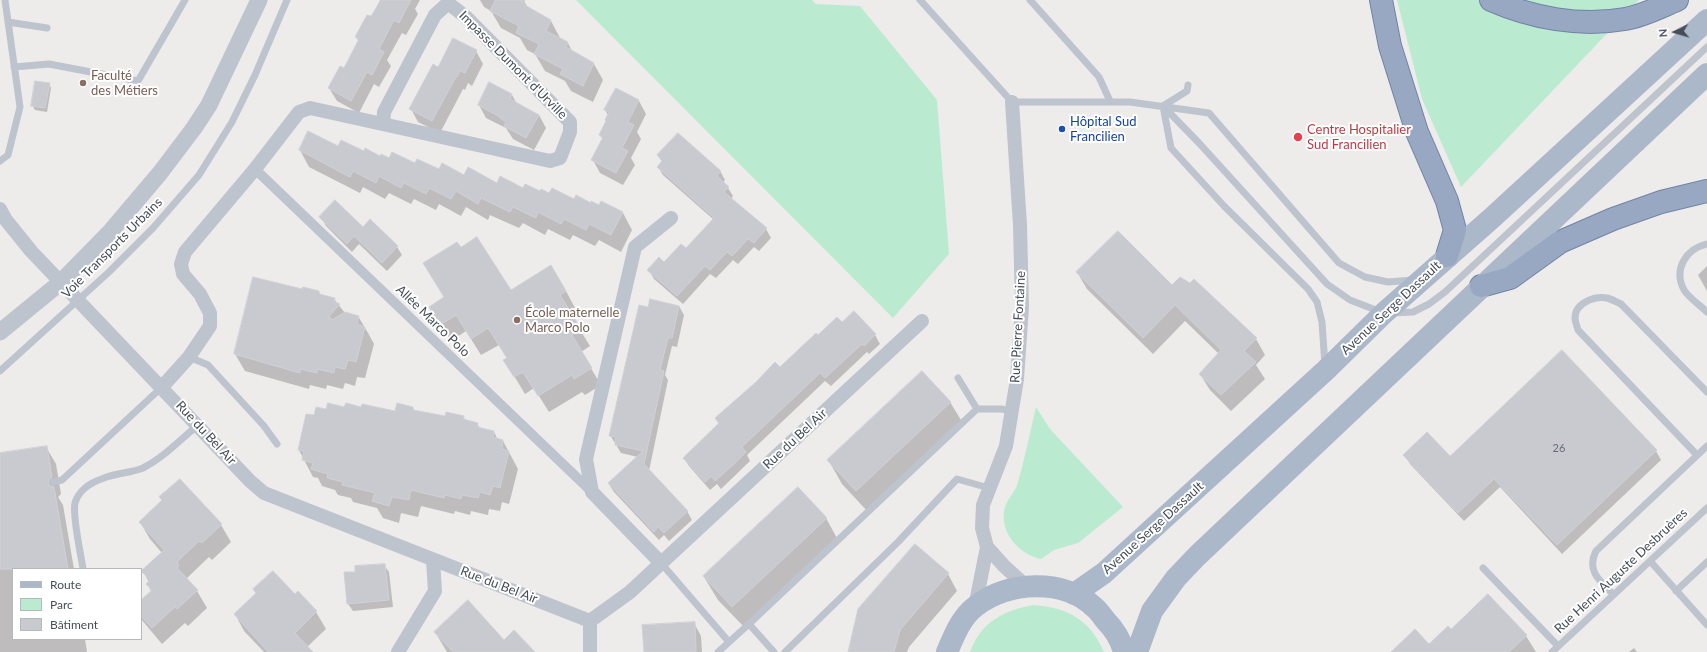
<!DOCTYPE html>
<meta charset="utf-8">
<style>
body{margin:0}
#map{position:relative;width:1707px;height:652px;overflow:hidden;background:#eeebeb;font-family:Lato,sans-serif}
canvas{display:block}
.legend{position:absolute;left:12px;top:568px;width:130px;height:72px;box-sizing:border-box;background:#fff;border:1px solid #b5b8bc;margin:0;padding:5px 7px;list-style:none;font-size:12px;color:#454d58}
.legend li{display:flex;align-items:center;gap:8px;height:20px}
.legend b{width:20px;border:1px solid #b5b8bc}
.north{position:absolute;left:1655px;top:12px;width:40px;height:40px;-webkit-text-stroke:3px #fff;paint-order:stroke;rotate:265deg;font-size:11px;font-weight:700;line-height:16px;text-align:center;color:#454d58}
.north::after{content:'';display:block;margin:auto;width:14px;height:18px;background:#454d58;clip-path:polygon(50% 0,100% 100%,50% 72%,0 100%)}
</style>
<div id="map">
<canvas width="1707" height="652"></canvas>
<ul class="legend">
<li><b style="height:5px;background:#abb8ca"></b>Route</li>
<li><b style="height:11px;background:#baebd1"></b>Parc</li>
<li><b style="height:11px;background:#c8cad0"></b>Bâtiment</li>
</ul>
<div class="north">N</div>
</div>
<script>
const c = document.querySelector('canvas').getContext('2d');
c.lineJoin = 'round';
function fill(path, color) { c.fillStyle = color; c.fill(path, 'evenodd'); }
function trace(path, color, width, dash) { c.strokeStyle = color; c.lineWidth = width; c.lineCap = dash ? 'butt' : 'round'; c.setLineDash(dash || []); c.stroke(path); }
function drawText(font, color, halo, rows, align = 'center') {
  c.font = font + ' Lato,sans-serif'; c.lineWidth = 4; c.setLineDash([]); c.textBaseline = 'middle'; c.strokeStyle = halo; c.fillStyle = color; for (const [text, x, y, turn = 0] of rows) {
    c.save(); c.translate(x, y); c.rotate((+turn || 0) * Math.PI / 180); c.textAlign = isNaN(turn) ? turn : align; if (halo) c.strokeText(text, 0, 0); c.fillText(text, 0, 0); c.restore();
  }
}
const green = new Path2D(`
 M576,0h236l4,4 44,2 77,94 12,154 -56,64z
 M1397,0h242l-178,187 -39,-88z
 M1036,407l14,22 73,78 -45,36 -24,7 -13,9c-22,-4 -43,-28 -36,-52 3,-9 11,-16 13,-25 7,-24 12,-50 18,-75z
 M1034,605c35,3 56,15 70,47h-134c11,-30 34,-42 64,-47z`);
const shadow = new Path2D(`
 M380,0h40l-5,9 3,5 -12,21 -4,-2 -15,27 4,6 -12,21 -5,-3 -15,29 -22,-12 -8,-13 15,-19 15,-27 -3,-5 16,-19z
 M480,0h43l6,9 22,12 9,17v1l8,4 4,8 22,13 9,16 -10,22 -22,-11 -6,-10 -20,-10 -10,-17 -8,-4 -7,-12 -19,-10 -10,-17 -7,-4z
 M476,51l7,13 -11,22 -4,-3 -3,7 -2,-1 -23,44 -22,-11 -7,-13z
 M49,84l2,4 -4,24 -12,-2 -3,-5z
 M490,84l22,11 5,9 22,11 7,13 -12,22 -21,-11 -7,-11 -20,-10 -7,-13z
 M616,89l23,12 7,13 -9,18 4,7 -10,19 4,7 -12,20 -23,-12 -7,-13 10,-20 -3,-5 7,-14 1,-6 -3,-5z
 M338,148l262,58 2,-4 21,11 9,17 -11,22 -22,-12 -4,6 -22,-11 -3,5 -22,-11 -3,6 -22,-12 -4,5 -29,-13 -2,5 -22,-13 -5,9 -22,-12 -3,6 -22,-11 -3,5 -22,-11 -4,6 -22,-12 -3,6 -51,-26 -9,-17z
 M658,155l62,16 5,9 -2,3 5,5 5,8 -2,3 35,30 5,9 -12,13 -5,-4 -16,17 -5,-4 -17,18 -6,-4 -27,30 -29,-25 -5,-9 16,-7 21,-14 28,-29 -51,-45 -5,-8 4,-5z
 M321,217l42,11 7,-7 27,26 5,8 -15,16 -28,-27 -7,8 -26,-26z
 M1707,266v25l-9,-16z
 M1077,272l95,14 84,53 9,16 -9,10 9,14 -34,32 -21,-21 -10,-16 19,-20 -34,-33 -32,33 -66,-65z
 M303,290l16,2 2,4 13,3 11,14 13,3 10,17 6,11 -9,34 -8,-1 -2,9 -10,-3 -2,6 -16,-4 -1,4 -16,-4 -1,4 -64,-18 -10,-17z
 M510,291h56l9,17 -6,4 21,34 -9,6 20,33 -16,10 -3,-3 -33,20 -15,-24 -9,6 -20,-33 2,-2 -8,-14 -18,10 -15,-24 -15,10 -21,-34z
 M679,306l5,9 -7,32 -5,-1 -7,29 3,5 -19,91 38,40 5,9 -23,21 -5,-6 -5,5 -45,-48 -5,-8 29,-27 -17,-4 -11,-18 39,-127z
 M854,313l21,22 5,9 -11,10 -2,-2 -36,34 -6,-5 -78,74 3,6 -29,28 -4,-5 -7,6 -21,-24 -5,-8 35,-34 -3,-5 102,-82 23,-13z
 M950,402l14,23 -94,89 -28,-30 -13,-23z
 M345,408l51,4 17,-4 2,3 31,7 17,-2 3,5 11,2 3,6 14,3 4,8 5,1 15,28 -9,35 -7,-2 -2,9 -11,-2 -1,6 -17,-4 -1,4 -15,-4 -1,3 -33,-8 -3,11 -17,-4 -2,10 -16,-5 -6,-10 -24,-6 -2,-4 -13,-3 -3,-5 -13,-4 -4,-8 -5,-1 -14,-27 15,-34 12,-6z
 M46,447l10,17 5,30 -3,3 5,8 11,64h-61v70h72l2,13h-87v-198z
 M1656,451l5,9 -99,94 -62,-67 -36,34 -54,-57 -5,-9 45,3z
 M180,480l41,45 10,17 -19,18 -3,-3 -23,22 11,12 10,17 -19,18 -3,-3 -23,21 -21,-25v-17l10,-11 -4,-7 2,-2 -6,-10 19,-19 -12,-14 -10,-17 22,-21 -2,-3z
 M826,518l13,24 -93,87 -28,-29 -14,-23z
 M384,565l5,7 4,35 -40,4 -5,-7 9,-31z
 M948,574l9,17 -48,56 -2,5h-58z
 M298,592l18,20 10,17 -19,18 4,5h-47l-20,-21 -9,-17 60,-19z
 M694,623l7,13 1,16h-57z
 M1451,630l75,6 10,16h-143l36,-7z
 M435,632l69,9 30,11h-87z
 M1634,648l3,4h-8z`);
const building = new Path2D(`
 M381,0h30l-12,23 -5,-3 -15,29 5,3 -12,23 -5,-3 -16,29 -23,-13 12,-22 4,2 15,-29 -4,-2 12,-22 4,1z
 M496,0h29l-2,4 28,16 -5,11 22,11 -2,5 28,16 -11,23 -23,-12 3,-5 -29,-15 5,-10 -23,-11 3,-7 -29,-15z
 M453,38l24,12 -12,23 -5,-2 -3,6h-1l-24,44 -23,-12 24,-45 5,3z
 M35,81l15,2 -5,25 -14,-2z
 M489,82l23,12 -2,5 29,16 -13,23 -22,-12 2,-4 -6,-4v-1l-22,-12z
 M616,88l23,12 -11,22 6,3 -12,23 6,3 -12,22 -25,-13 12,-23 -4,-2 7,-14 -1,-1 4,-8 -5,-2z
 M308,131l30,15 3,-6 23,11 1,-3 15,8 1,-2 8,4 3,-6 23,11 2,-4 22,10 3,-6 22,12 4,-8 29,16 3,-7 23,12 2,-4 15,7 1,-2 8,4 3,-5 22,11 2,-4 15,8v-2l8,4 2,-4 22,11 -12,23 -22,-11 -3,6 -22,-11 -3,5 -23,-12 -2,6 -23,-11 -3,5 -29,-14 -3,6 -22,-13 -5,8 -22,-11 -3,6 -22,-11 -3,5 -22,-12 -3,7 -23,-12 -3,6 -51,-27z
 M678,133l43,38 -4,5 12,11 -5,5 43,36 -13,15 -6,-4 -16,17 -5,-4 -17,18 -5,-4 -28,30 -30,-26 12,-13 5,5 17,-18 5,4 28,-30 -57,-51 5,-6 -5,-6z
 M335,200l28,27 7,-8 28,27 -16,17 -28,-27 -7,8 -28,-27z
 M1118,231l54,54 8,-8 10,6 4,-4 63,59 -13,13 12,11 -35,33 -22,-21 22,-24 -46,-45 -32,33 -67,-66z
 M477,237l34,53 40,-25 15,26 -6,4 21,34 -9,6 20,33 -18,11 -2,-4 -34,21 -15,-24 -9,5 -11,-17 4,-2 -19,-30 -17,11 -15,-24 -16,10 -11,-18 15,-10 -21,-34 34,-21 4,5z
 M253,277l49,12 1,-2 16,4v3l16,4 -1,4 6,2 -11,12 3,4 13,-8 14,4 -2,8 8,3 -9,35 -8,-2 -3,9 -10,-2 -1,6 -17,-4v4l-17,-4v4l-66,-19z
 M650,299l29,7 -7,32h-4l-8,32 4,1 -20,93 44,47 -24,22 -6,-6 -4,5 -46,-49 35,-32 -28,-6 1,-8 -7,-1 30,-131 9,2z
 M854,311l22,23 -12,12 -2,-2 -37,34 -5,-5 -78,74 4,5 -12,12 -19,17 -4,-5 -6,6 -22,-24 36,-35 -4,-5 41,-36 19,-20 5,5 36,-34 2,2 19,-18 5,5z
 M1562,350l95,100 -100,95 -63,-66 -36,34 -55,-58 24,-23 23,24z
 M922,371l29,31 -95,89 -29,-31z
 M328,403l16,4 2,-4 15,4 1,-3 33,7 2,-8 16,4v3l32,6 1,-4 18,4 -1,3 15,4 -1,4 17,4 -1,6 10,3 -1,9 7,2 -9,37 -7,-2 -3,9 -10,-3 -2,6 -16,-3 -1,4 -16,-4 -1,3 -33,-8 -2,10 -17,-3 -3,9 -17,-5 3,-8 -33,-8 1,-3 -16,-4 1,-4 -17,-5 2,-6 -11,-3 2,-9 -6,-1 8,-36 8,1 2,-8 10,2z
 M47,446l5,31 -3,2 -1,4 2,3 4,1 14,82h-68v-116z
 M180,479l42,45 -20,19 -3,-2 -22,21 2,3 -2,3 21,22 -21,19 -2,-2 -23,21 -11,-12v-16l11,-10 -6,-6 4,-4 -9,-9 23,-21 -25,-28 23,-22 -3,-3z
 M798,487l29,31 -95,89 -29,-31z
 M915,544l34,29 -49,57 -6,22h-46l10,-43z
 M385,564l4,36 -42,4 -3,-32h11v-6z
 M273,571l22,23 3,-3 19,20 -22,22 18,19h-45l-34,-38 22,-21 -3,-4z
 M1488,594l39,41 -18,17h-118l24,-23 14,15 19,-18 3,3z
 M468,600l36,40 10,-10 21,22h-82l-19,-20z
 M695,622l1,30h-52l-2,-27z`);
const service = new Path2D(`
 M920,0l92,102h118l79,11 130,150 26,14 23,5 25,-2
 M1030,0l69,77 11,24
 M8,22l39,6
 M14,67l35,-3 89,17 47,-81
 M1163,106l36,37 128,141 23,16 31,12
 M1163,106l8,42 53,58 84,83 9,13 5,20 3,44
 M1163,106l24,-15 1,-6
 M0,161l8,-6 12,-48 -15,-107
 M1707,244c-21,5 -34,25 -23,46 5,8 16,15 23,22
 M1391,313l22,-1 16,-8 16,-12 262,-245
 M189,357l19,8 56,61 13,18
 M0,371l109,-99 44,-44 46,-53 33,-53 23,-47 32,-75
 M958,378l19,31
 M1697,455l-119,-125c-1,-4 -3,-8 -3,-12 0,-15 19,-22 32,-20 4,1 10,4 14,6l86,88
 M53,482l9,-2 100,-93
 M1650,561l57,64
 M661,563l68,79
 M1483,568l75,78
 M83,569c-2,-15 -11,-53 -8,-66 4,-14 17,-21 29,-25 12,-5 27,-5 39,-10 20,-10 37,-28 55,-43
 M1676,591l31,-29
 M1613,594c-13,-13 -27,-23 -17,-43l111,-105
 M718,652l31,-28
 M774,652l-25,-28 228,-215h25l10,3
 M785,652l113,-110 59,-63 32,9
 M1552,652l155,-144`);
const pedestrian = new Path2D(`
 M255,169l337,323`);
const minor = new Path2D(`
 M0,209l6,11 25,31 219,230 14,12 326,128 40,-29 292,-271
 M162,387l27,-30 21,-31v-13l-10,-19 -17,-20 -2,-10 4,-12 70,-83 44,-57 11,-4 240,53 10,-3 10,-26v-10l-104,-105 -18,-14 -13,12 -51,97 -1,12
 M987,547l17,19 22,20
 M661,563l-69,-71 -6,-33 49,-212 36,-29
 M975,607l12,-60 -5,-19 1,-23 23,-59 11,-67 5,-72 -2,-82 -8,-123
 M590,621v31
 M398,652l37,-61 -2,-31`);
const tertiary = new Path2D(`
 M0,332l61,-50 49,-50 50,-59 34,-45 15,-23 50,-105`);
const primary = new Path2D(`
 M1074,594l30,-21 222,-203 58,-57 109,-96 214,-197
 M947,652c7,-16 14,-35 29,-46 31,-25 88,-28 118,1 5,4 8,9 12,14 8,8 15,20 18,31
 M1137,652l15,-41 24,-33 21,-22 510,-482`);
const trunk = new Path2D(`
 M1381,0l9,46 27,86 30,69 8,29 -8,26
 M1491,0c41,18 89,27 134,19 18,-3 35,-12 52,-19
 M1481,286l29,-8 50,-36 53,-23 48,-17 46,-11`);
const markers = [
 [83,83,4,"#8d6e63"],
 [1062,129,4,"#1a4fb4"],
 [1298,137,5,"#e0444e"],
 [517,320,4,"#8d6e63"]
];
const numberNames = [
 ["26",1559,448]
];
const streetNames = [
 ["Impasse Dumont d'Urville",513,65,45],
 ["Voie Transports Urbains",112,248,-45],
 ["Avenue Serge Dassault",1391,308,-43],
 ["Allée Marco Polo",433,321,44],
 ["Rue Pierre Fontaine",1018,327,-87],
 ["Rue du Bel Air",206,433,47],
 ["Rue du Bel Air",795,439,-43],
 ["Avenue Serge Dassault",1153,528,-42],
 ["Rue Henri Auguste Desbruères",1621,571,-43],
 ["Rue du Bel Air",499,585,21]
];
const educationNames = [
 ["Faculté",91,76],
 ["des Métiers",91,91],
 ["École maternelle",525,313],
 ["Marco Polo",525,328]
];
const transitNames = [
 ["Hôpital Sud",1070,122],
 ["Francilien",1070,137]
];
const healthNames = [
 ["Centre Hospitalier",1307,130],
 ["Sud Francilien",1307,145]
];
fill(green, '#baebd1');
fill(shadow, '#0003');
fill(building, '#c8cad0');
trace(building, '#cfd1d7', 1);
trace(trunk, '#7084a5', 24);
trace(service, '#bdc4cd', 7);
trace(pedestrian, '#bdc4cd', 10);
trace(minor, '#bdc4cd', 14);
trace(tertiary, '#bdc4cd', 17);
trace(primary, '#abb8ca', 22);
trace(trunk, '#98a8c2', 22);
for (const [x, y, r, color] of markers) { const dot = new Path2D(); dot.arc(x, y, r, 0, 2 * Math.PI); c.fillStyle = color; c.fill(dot); trace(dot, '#fff', 1.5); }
drawText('11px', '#666c76', null, numberNames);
drawText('13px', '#454d58', '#fff', streetNames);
drawText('13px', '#785e54', '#fff', educationNames, 'left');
drawText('13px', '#164399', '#fff', transitNames, 'left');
drawText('13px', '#be3a42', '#fff', healthNames, 'left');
</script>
